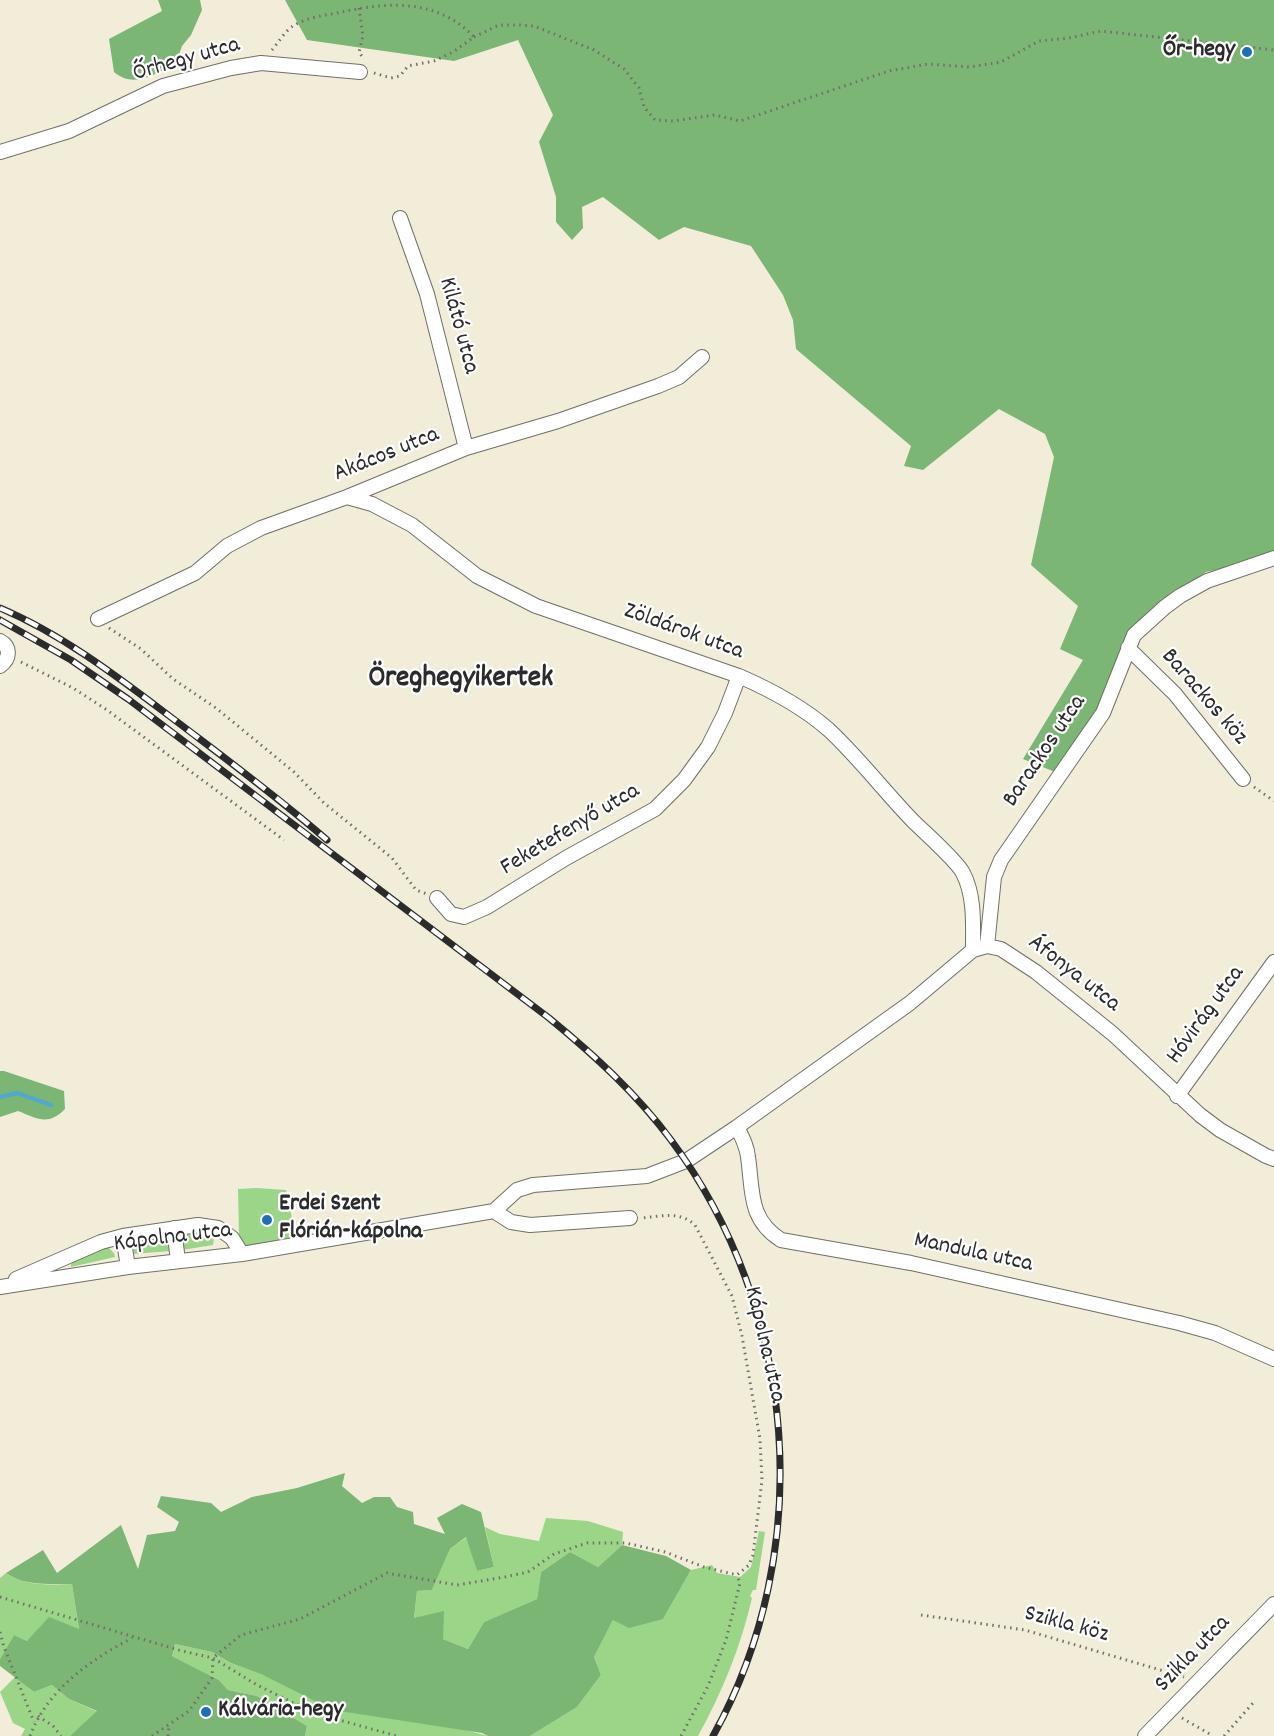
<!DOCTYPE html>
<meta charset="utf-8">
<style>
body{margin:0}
canvas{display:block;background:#f1edd9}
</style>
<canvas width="1274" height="1736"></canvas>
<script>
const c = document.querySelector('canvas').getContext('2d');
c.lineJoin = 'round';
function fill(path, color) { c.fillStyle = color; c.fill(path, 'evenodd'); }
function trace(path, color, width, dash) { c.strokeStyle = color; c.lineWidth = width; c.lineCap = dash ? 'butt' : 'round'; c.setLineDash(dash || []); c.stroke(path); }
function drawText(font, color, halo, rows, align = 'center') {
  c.font = font + ' Dekko,sans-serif'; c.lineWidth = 4.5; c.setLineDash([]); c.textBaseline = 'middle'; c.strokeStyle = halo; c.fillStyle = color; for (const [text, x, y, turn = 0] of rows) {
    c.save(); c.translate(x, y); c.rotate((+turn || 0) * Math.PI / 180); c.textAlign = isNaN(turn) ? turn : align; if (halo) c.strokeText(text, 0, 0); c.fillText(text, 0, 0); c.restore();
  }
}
const green = new Path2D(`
 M256,1188l30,2 9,42 -5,8 -47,8 -4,-14 -1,-45z
 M202,1230l12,8 -1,7 -31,5 -2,-17z
 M167,1237l3,5 1,9 -38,3 1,-8 17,-8z
 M103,1247l6,1 5,5 1,4 -44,10v-5z
 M546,1518l42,3 35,11 -1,13 -24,22 -28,-15 -29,20 -4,27 -53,23 -16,27 -25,-10 -29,-20 3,-28 15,-1 18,-41 17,-12 10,34 17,-4 -9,-40 15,7 39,7z
 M759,1531l6,1 -9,58h-3l-3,6 2,2c-11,48 -30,95 -54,138h-168l47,-29 24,-32 -7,-18 19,-37 50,-1 28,-49 21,-5 5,8 23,4 11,-10z
 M6,1573c18,13 44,12 66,11l7,45 -52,12 -13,-6 -14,24v-81z
 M175,1644l37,8 19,11 32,12 225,61h-183l2,-10 -50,-30 -29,-6 -9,-10 -47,-24z
 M15,1677l19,15 18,-7 17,14 29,13 -28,24h-49l4,-7 -12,-6 -13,-31z`);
const forest = new Path2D(`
 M158,0h42l2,10 -11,25 -9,11 -6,17c-20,11 -42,26 -62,9l-5,-33 53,-28z
 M285,0h989v558l-68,14 -76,60 -31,81 -44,59 -32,-13 60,-99 -23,-11 18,-43 -47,-41 23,-108 -9,-23 -46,-25 -76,61 -19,-4 7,-20 -115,-97 -3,-29 -10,-25 -32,-49 -67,-19 -25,13 -56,-43 -21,10 1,21 -11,12 -16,-18v-25l-17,-55 14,-27 -35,-75 -64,21 -147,-21z
 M0,1071h4l60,20 1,18c-17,17 -27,10 -47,2l-18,6z
 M345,1473l-3,13 20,17 12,-6h16l7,10 16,5 1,12 31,10 -8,-16 25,-14 19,8 13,55 -17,4 -11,-34 -16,12 -18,41 -15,1 -3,27 30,-7 -1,28 25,10 16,-27 53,-23 4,-27 29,-20 28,15 24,-22 44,11 25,14 -28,49 -34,9 -16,-8 -19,37 7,18 -24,32 -47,29h-42l-6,-3 -149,-23 -70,-35 -32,-12 -19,-11 -37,-8 -3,12 47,24 9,10 29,6 50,30 -2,10h-235l27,-25 -28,-12 -17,-14 -18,7 -34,-26v-7l14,-24 13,6 22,-24 30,12 -7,-45c-22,0 -48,2 -66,-11l37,-23 14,23 64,-48 17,44 9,-34 28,-4 4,-9 -22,-15 4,-11 50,7 10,9 31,-15 45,-9z`);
const stream = new Path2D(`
 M0,1097l17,-4 34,12`);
const path = new Path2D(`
 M359,8l4,28 -4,16 4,6
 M474,37l25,-12h20l15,1 60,24 30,19 15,19 5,19 11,13 18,1 42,-6 25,6 149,-50 39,-7 42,3 31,-5 38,-21 30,-3 32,-7 173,19
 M272,50c6,-7 13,-19 21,-24 14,-9 34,-11 49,-14 49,-11 97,-12 132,25l-21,15 -19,9 -26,5 -8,10 -9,2 -17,-5
 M109,628l32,21 32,30 43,29 78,64 30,31 68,55 24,32 11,4
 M21,662l52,26 34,22 177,130
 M1254,787l20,14
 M0,1597l182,54 31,7 44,27 57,28 83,23
 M921,1615l104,15 159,47
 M0,1632l4,15 30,75
 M38,1716l15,10 8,10
 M1182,1718l31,18
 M30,1736c18,-47 59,-75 102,-98
 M152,1736l37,-25 23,-33 1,-20 28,-23 59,-16 87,-46 70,12 48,-8 23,-5 26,-18 33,-11h39l39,9 39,15 33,8 12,-10 4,-10 9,-75 -2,-41 -18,-103 -10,-40 -37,-71c-15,-14 -33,-9 -53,-7
 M168,1736l1,-10
 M681,1736l27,-50 18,-46 14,-57 -3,-8
 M1224,1736l29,-33`);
const street = new Path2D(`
 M0,152l69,-21 94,-45 68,-18 30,-5 99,9
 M400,218l27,76 39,154
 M347,497l25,7 40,21 65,51 59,30 203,70c32,14 64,31 90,54 30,28 55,61 84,91 11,11 44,40 50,52 12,23 10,52 10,77
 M98,619l97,-46 32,-27 34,-18 86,-31 119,-49 92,-27 100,-35 21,-9 23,-20
 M0,641c11,6 10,18 0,25
 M1128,648l47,46 68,85
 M437,898l14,16 13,3 23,-10 79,-49 89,-49 29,-29 24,-33 17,-34 14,-37
 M987,946l7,-69 7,-17 102,-147 31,-78 31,-28 15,-11 27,-15 67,-23
 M1177,1096l97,-134
 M737,1127c5,10 10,19 11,30 5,34 0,62 33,83l130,23 268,60 36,10 59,26
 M494,1211l17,11 19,3 100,-7
 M174,1228l4,33
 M123,1236l5,31
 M16,1279l85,-37 22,-6 75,-11 20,3 14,10 10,16
 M0,1287l128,-20 114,-13 252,-43 23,-21 16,-5 114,-9 39,-15 51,-34 173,-124 63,-53 14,-4 14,3 35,23 77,62 87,81 20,15 46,26 8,3
 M1145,1736l129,-132`);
const rail = new Path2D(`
 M0,608c66,28 123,73 180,116 50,38 100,75 147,116
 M0,620l71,40 57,39 421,319c45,37 87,75 122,122 127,170 146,410 42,596`);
const markers = [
 [1247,52,6,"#1f6fb2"],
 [267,1220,6,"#1f6fb2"],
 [206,1712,6,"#1f6fb2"]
];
const poiNames = [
 ["Őr-hegy",1235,52,"right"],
 ["Erdei Szent",279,1206],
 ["Flórián-kápolna",279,1234],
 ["Kálvária-hegy",218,1712]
];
const streetNames = [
 ["Őrhegy utca",187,61,-16],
 ["Kilátó utca",457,326,75],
 ["Akácos utca",387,456,-22],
 ["Zöldárok utca",683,633,20],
 ["Barackos köz",1203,698,49],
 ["Barackos utca",1046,752,-56],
 ["Feketefenyő utca",571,831,-31],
 ["Áfonya utca",1073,975,38],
 ["Hóvirág utca",1207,1016,-54],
 ["Kápolna utca",173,1239,-7],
 ["Mandula utca",973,1254,12],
 ["Kápolna utca",763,1345,77],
 ["Szikla köz",1066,1626,15],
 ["Szikla utca",1194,1655,-46]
];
const districtNames = [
 ["Öreghegyikertek",461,681]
];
fill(green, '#9bd588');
fill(forest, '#7cb674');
trace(stream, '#52a7ce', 4.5);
trace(street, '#706f68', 16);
trace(path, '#706f68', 3, [1.5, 4.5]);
trace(street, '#fff', 14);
trace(rail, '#2b2b2b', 7);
trace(rail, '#fff', 4.5, [14]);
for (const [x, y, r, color] of markers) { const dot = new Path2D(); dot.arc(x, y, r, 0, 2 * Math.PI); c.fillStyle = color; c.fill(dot); trace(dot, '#fff', 2); }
drawText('bold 24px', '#2b2b2b', '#fff', poiNames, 'left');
drawText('24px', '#2b2b2b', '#fff', streetNames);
drawText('bold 30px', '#2b2b2b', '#fff', districtNames);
</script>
